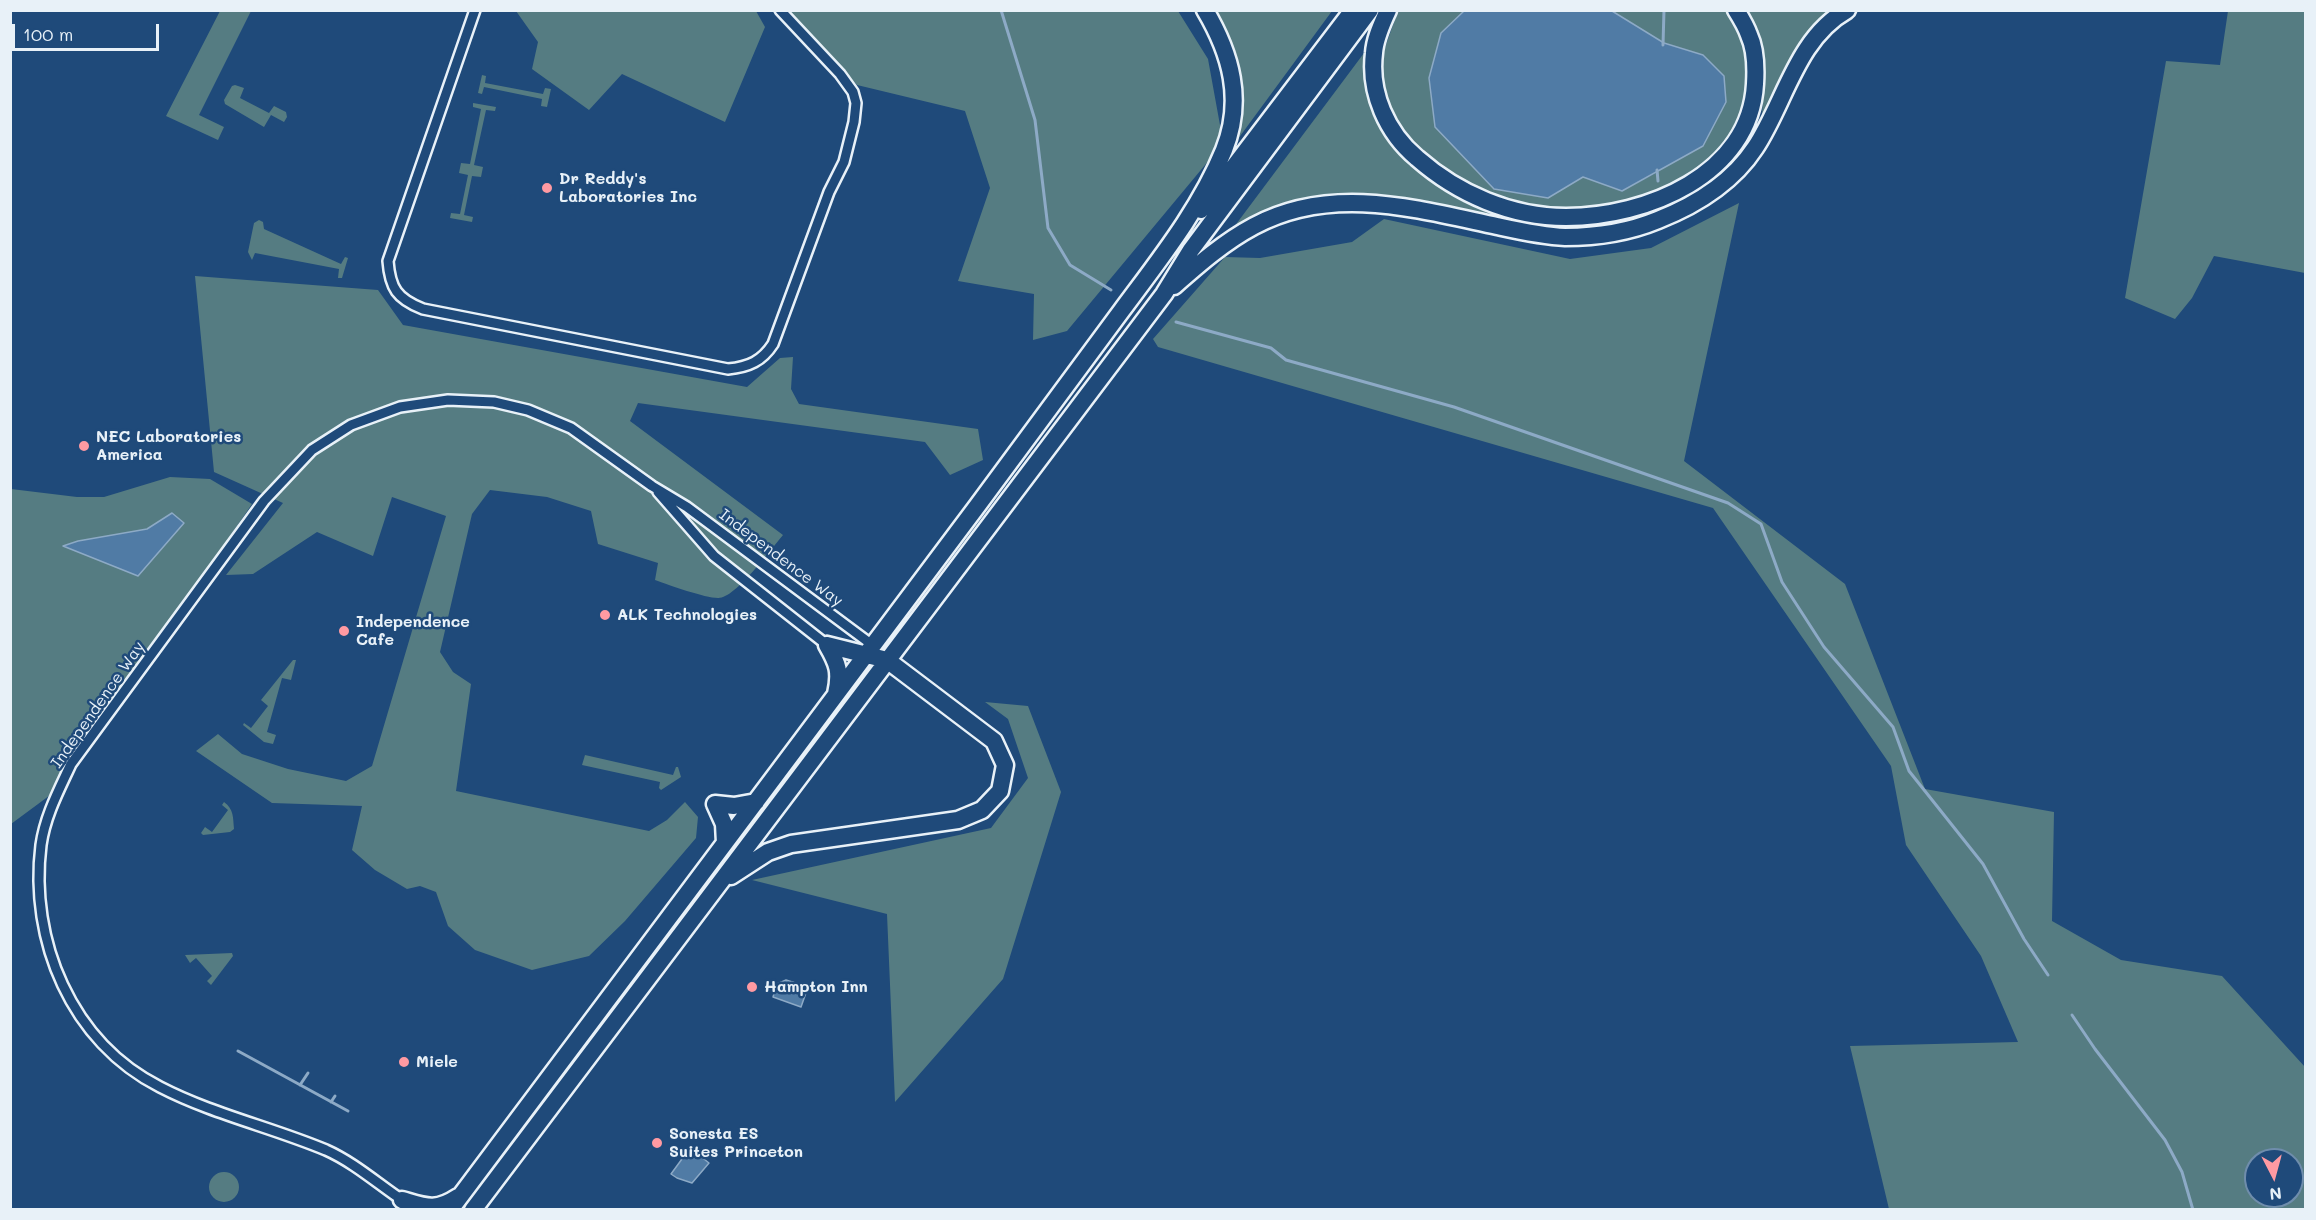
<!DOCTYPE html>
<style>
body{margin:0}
#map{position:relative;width:2316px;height:1220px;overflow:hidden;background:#1f4a7a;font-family:Mali,sans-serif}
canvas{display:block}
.frame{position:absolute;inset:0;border:12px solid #e8f1f8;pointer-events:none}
.north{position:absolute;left:2244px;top:1148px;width:60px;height:60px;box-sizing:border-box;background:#1f4a7a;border:2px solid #6f8dac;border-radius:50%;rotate:174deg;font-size:16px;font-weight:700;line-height:24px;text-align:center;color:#e8f1f8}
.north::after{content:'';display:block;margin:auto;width:21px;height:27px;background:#ff9aa2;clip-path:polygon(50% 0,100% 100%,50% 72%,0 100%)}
.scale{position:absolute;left:12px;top:24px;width:147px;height:27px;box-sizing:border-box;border:3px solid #e8f1f8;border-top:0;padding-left:8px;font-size:18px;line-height:21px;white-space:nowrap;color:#e8f1f8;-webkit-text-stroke:4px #1f4a7a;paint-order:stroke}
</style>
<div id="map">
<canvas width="2316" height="1220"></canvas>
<div class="frame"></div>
<div class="north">N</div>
<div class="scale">100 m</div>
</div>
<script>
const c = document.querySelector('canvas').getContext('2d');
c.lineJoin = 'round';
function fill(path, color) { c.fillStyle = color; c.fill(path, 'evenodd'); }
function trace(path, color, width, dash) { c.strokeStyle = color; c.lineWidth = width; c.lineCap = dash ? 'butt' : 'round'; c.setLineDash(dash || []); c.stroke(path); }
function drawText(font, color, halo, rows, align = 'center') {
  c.font = font + ' Mali,sans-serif'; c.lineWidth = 5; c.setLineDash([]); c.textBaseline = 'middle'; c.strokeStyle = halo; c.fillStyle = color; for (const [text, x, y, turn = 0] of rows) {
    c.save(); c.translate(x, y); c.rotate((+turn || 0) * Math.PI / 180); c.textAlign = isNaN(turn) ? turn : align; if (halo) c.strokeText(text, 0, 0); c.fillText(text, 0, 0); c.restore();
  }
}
const green = new Path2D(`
 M220,11h31l-52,104 25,12 -6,13 -52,-24z
 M516,11h240l9,16 -40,95 -103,-48 -33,36 -57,-41 6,-27z
 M787,11h391l30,48 12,66v22l-153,184 -34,9 1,-46 -76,-13 32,-93 -25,-77 -108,-26z
 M1212,11h120l-97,132z
 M1398,11h66l-23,22 -12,45 7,49 112,70 35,-20 39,14 36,-19 45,-117 -39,-12 -52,-32h113l10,12 13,27 3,42 -19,52 -76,52 -89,19 -79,-16 -70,-49 -32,-47 -4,-47z
 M1745,11h89l-72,108 1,-29 -3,-52z
 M2228,11h77v262l-91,-17 -22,42 -17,21 -50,-21 41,-237 54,4z
 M1373,41l5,75 23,39 42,33 71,37 -144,-28 -142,38z
 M482,75l4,1 -1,7 58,11 2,-6 6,1 -4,18 -6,-1 1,-7 -58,-12 -2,7 -4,-1z
 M235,85l9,3 -4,10 29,15 5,-7 12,6 1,5 -3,5 -13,-7 -7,12 -39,-23 -1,-4 8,-14z
 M473,103l23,4 -1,4 -9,-1 -12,55 9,2 -2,10 -9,-1 -8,39 9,2 -1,5 -22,-4 1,-5 9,1 8,-39 -9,-2 2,-10 9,1 11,-55 -8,-2z
 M1739,203l-55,258 161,123 80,205 129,23 -2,109 69,39 101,16 83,91v142h-416l-39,-163 168,-4 -37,-86 -75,-111 -15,-79 -178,-258 -555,-161 -5,-8 72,-82 35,1 92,-16 32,-23 186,40 81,-11zM2256,1160h36v36h-36z
 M259,220l4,2 1,7 77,35 4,-7 3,1 -6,20h-4l1,-9 -84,-16 -3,7 -4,-8 6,-29z
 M195,276l183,14 25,35 344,62 33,-29 13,-1 -2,32 8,15 179,25 5,31 -33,15 -25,-33 -287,-39 -8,18 153,114c-12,14 -48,64 -65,63 -13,0 -49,-13 -63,-18l3,-17 -60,-19 -7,-33 -44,-14 -57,-7 -18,24 -32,138 13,20 18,12 -15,107 193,40 18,-11 18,-18 13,15 -2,21 -71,83 -36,35 -57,14 -57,-20 -27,-24 -12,-34 -16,-6 -13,3 -32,-19 -23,-20 10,-44 -90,-3 -76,-52 22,-17 24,20 46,15 58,12 26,-15 74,-250 -54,-19 -19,59 -56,-24 -64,42 -27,1 57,-72 -69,-31z
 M170,477l40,2 42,25 -195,286 -46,34v-335l66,8h27z
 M293,660h3l-5,20 -9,-2 -15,54 9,3 -3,9 -9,-2 -21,-17 1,-2 7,5 17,-22 -7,-6z
 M985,702l43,4 33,86 -58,187 -108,123 -8,-188 -135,-34 239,-52 37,-50 -20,-59z
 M585,755l88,20 3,-8h2l3,10 -20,13 -2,-2 1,-6 -78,-17z
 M224,802c10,7 9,16 10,27l-4,3 -27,3 -2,-2 4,-6 7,5 16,-22 -6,-5z
 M232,953l1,3 -22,29 -4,-4 5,-5 -16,-18 -6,5 -5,-8z
 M209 1187a15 15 0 1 1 30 0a15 15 0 1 1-30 0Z`);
const water = new Path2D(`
 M1464,11h148l52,32 39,12 21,21 2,26 -23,44 -81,45 -39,-14 -35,21 -54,-9 -59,-62 -6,-49 12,-45z
 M172,513l12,10 -46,53 -75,-30 15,-5 69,-12z
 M786,980l22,7 -7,20 -28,-10 4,-13z
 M690,1148l19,15 -17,20 -15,-5 -6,-4z`);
const stream = new Path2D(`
 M1001,10l34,110 13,108 22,37 41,25
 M1663,45l1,-35
 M1657,170l1,11
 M1176,322l95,26 15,12 168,47 274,96 33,21 21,58 42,65 69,80 16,44 74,93 41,75 24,36
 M2072,1015l23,34 70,91 17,32 11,38
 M238,1051l110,60
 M300,1085l8,-12
 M331,1102l4,-6`);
const street = new Path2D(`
 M475,10l-87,251c2,27 9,38 35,48l305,60c21,-2 34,-8 45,-25l56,-152 15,-30 10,-40 2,-19 -3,-11 -13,-18 -60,-64
 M658,492l56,64 113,89
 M402,1200c-25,-17 -49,-38 -76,-50 -55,-23 -114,-36 -166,-63 -89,-45 -131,-147 -119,-242 4,-29 18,-55 30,-81l193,-263 48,-51 39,-25 49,-18 48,-7 46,2 34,8 43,18 81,58 35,21 188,140`);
const highway = new Path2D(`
 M1388,10c-6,14 -13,28 -14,43 -5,40 13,80 43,105 41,36 94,59 149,59 80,0 184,-42 189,-133 1,-16 1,-34 -6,-49 -3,-9 -8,-17 -13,-25
 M1201,210l152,-200
 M1174,286c25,-22 50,-44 80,-60 78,-42 163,-17 243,0 23,5 45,10 68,11 31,0 64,-5 93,-17 38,-15 74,-37 97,-72 30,-45 41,-109 92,-138
 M827,645c11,19 14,27 9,49
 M715,804l9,20 1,19
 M715,804l19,2 22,-4
 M731,876l37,-24 23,-8 167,-24 24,-10 18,-19 5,-26 -11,-24 -107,-81 -60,-15
 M402,1200c24,7 33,12 56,-3
 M450,1210c176,-235 352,-470 528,-705 48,-64 96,-129 144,-195 37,-50 78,-101 102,-160 20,-50 7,-96 -19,-140
 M473,1210l691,-916 27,-44 179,-240`);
const markers = [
 [547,188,6,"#ff9aa2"],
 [84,446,6,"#ff9aa2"],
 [605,615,6,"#ff9aa2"],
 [344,631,6,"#ff9aa2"],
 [752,987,6,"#ff9aa2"],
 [404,1062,6,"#ff9aa2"],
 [657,1143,6,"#ff9aa2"]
];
const poiNames = [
 ["Dr Reddy's",559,179],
 ["Laboratories Inc",559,197],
 ["NEC Laboratories",96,437],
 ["America",96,455],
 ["ALK Technologies",617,615],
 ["Independence",356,622],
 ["Cafe",356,640],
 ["Hampton Inn",764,987],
 ["Miele",416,1062],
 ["Sonesta ES",669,1134],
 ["Suites Princeton",669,1152]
];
const streetNames = [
 ["Independence Way",781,558,37],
 ["Independence Way",98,705,-55]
];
fill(green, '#557c82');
fill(water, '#507ba5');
trace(water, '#8daac6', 1.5);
trace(stream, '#8daac6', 3);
trace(street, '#e8f1f8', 14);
trace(highway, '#e8f1f8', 21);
trace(street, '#1f4a7a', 9);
trace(highway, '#1f4a7a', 16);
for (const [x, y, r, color] of markers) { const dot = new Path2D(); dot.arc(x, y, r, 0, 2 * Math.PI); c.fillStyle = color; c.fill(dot); trace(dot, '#1f4a7a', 2); }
drawText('bold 16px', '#e8f1f8', '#1f4a7a', poiNames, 'left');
drawText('16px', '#e8f1f8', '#1f4a7a', streetNames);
</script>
